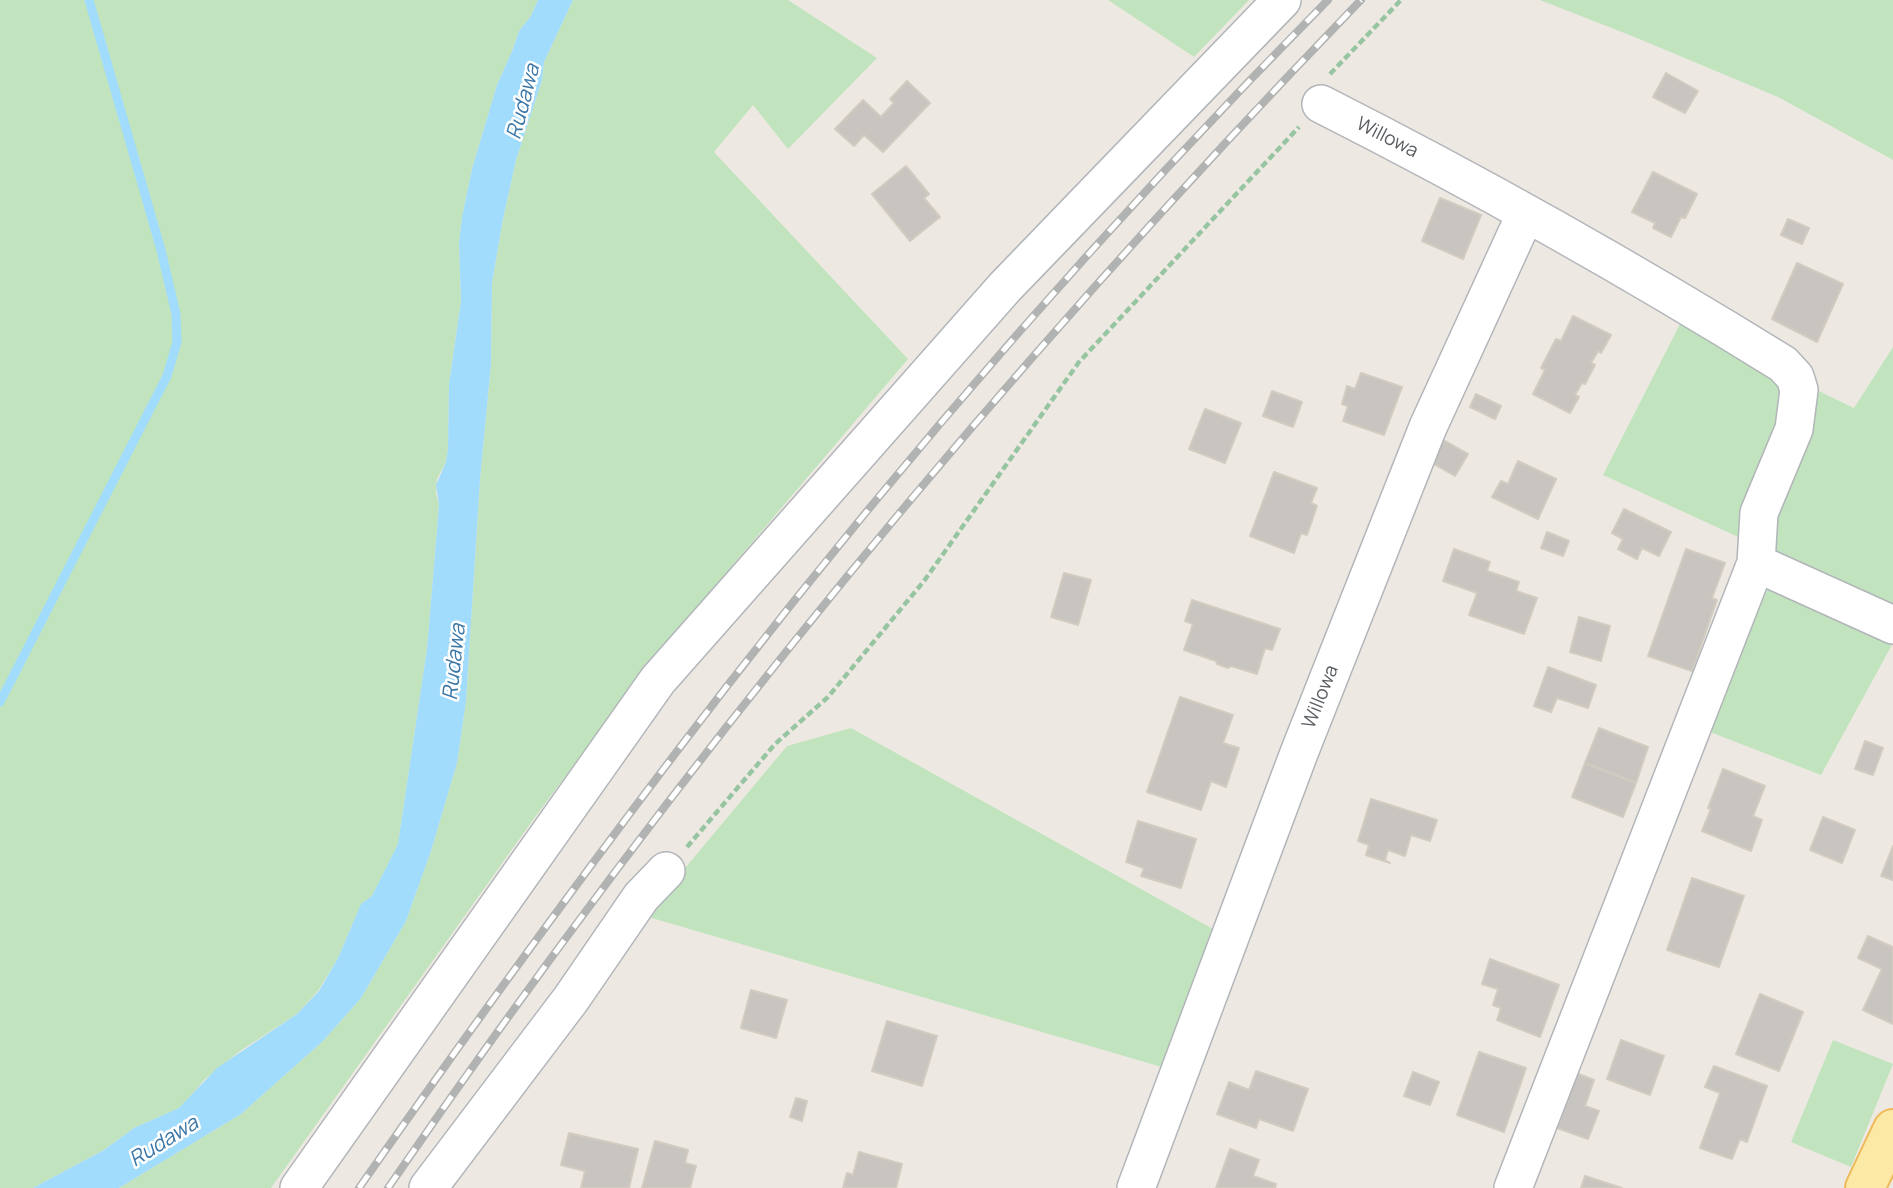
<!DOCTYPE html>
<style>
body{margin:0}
canvas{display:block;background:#ede9e2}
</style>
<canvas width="1893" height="1188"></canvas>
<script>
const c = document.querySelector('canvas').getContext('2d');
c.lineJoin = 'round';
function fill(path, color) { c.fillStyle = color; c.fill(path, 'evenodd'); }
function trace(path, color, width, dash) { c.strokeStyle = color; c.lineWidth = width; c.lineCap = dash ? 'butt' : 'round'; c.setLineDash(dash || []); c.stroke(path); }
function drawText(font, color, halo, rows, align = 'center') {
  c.font = font + ' Manrope,sans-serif'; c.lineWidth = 5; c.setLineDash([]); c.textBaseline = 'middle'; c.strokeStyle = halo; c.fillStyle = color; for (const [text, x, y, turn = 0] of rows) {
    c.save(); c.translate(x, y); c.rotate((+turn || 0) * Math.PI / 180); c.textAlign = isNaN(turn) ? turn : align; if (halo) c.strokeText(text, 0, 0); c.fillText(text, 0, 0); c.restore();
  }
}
const green = new Path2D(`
 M0,0h538l-7,16 -12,15 -6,18 -16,36 -25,84 -10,48 -3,26 2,58 -12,83 -1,64 -2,14 -9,17 -1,14 3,12 -12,144 -29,195 -26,52 -11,8 -23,54 -20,33 -21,23 -57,37 -36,29 -17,22 -8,6 -45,20 -30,22 -71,38h-33z
 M573,0h215l89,58 -89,91 -35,-44 -39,47 194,207 -255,300 -118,158 -264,371h-152l122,-74 82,-73 38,-43 45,-77 25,-70 26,-88 9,-62 14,-222 11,-115 1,-81 11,-64 13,-59 26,-80 2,-18z
 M1108,0h141l-55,57z
 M1540,0h353v160l-115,-63 -146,-61z
 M1680,324l174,84 39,-61v296l-72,132 -116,-45 77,-173 -179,-82z
 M851,728l371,206 -50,136 -527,-154 142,-170z
 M1833,1040l60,24 -42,103 -60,-25z`);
const water = new Path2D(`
 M538,0h35l-29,62 -2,18 -26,80 -13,59 -11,64 -1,81 -11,115 -14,222 -9,62 -26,88 -25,70 -45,77 -38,43 -82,73 -122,74h-86l71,-38 30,-22 45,-20 38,-40 80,-54 22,-23 19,-33 23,-54 11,-8 26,-52 29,-195 12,-144 -3,-20 10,-23 2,-14 1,-64 12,-83 -2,-58 3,-26 10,-48 25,-84 16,-36 6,-18 12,-15z`);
const stream = new Path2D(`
 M0,702l167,-326 10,-34 -1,-28 -15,-64 -72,-250`);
const building = new Path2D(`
 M1666,73l32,18 -13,22 -32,-16z
 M907,81l23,22 -47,49 -19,-17 -10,11 -19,-17 28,-29 18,17 13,-14 -4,-4z
 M906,166l23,28 -5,4 16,19 -30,24 -38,-47z
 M1653,172l44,22 -12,24 -4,-1 -10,20 -18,-9 2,-5 -23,-11z
 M1440,198l41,17 -18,44 -41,-18z
 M1788,219l21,9 -7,16 -21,-9z
 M1797,263l46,21 -26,58 -45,-23z
 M1573,316l38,19 -10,18 -3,-2 -7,12 4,2 -10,19 -3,-1 -7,12 4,2 -9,16 -37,-19 12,-24 -4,-2 15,-29 5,2z
 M1361,373l41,14 -18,48 -41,-14 5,-15 -6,-2 5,-18 8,3z
 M1272,391l30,11 -9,25 -30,-11z
 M1476,394l25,12 -6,13 -25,-12z
 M1205,409l36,14 -16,40 -36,-14z
 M1440,438l28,16 -13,22 -28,-16z
 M1518,461l38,18 -18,40 -46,-22 9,-16 7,3z
 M1274,472l43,16 -6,15 6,3 -10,29 -6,-2 -7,20 -44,-17z
 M1624,509l47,23 -12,24 -17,-8 -5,11 -19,-10 5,-10 -11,-6z
 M1547,532l22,9 -6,15 -22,-8z
 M1454,549l36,13 -3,9 32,11 -3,9 21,7 -13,36 -55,-19 8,-22 -34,-12z
 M1686,549l39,14 -13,35 5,2 -25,71 -44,-15z
 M1064,573l27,7 -13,45 -27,-8z
 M1192,600l88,29 -8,21 -7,-2 -8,26 -26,-8 -3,2 -11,-4 -1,-3 -32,-11 9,-26 -8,-3z
 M1579,617l31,9 -9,35 -31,-9z
 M1548,667l48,18 -8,23 -31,-10 -6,14 -17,-6z
 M1180,697l53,18 -10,28 16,5 -13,39 -15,-6 -10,29 -54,-18z
 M1599,728l49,19 -12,36 -51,-20z
 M1865,741l18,7 -10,27 -18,-6z
 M1585,763l51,20 -13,34 -51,-20z
 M1723,769l42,17 -12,30 9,4 -11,31 -49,-20 9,-22 -3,-1z
 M1371,799l66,21 -7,21 -19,-6 -6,21 -17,-6 -3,10 5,3 -24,-8 3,-10 -11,-4z
 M1823,817l32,13 -13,33 -32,-13z
 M1138,821l58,18 -15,49 -40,-12 3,-8 -18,-6z
 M1893,846v34l-12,-4z
 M1692,878l52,18 -25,71 -52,-17z
 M1868,936l25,11v77l-30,-14 19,-41 -24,-11z
 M1490,959l69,26 -19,52 -43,-17 4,-12 -8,-3 5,-16 -16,-5z
 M751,990l36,10 -11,38 -35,-10z
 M1760,994l43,18 -24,59 -43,-17z
 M887,1021l50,15 -15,50 -50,-15z
 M1621,1040l43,16 -14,39 -43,-16z
 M1479,1052l47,16 -22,64 -47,-17z
 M1714,1066l53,20 -20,56 -7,-3 -8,20 -32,-11 20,-55 -15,-6z
 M1256,1071l52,18 -15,42 -34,-12 -3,9 -39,-14 12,-32 20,8z
 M1571,1071l23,9 -9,26 14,5 -11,28 -31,-11 11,-28 -7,-3z
 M1413,1072l26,10 -9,23 -26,-9z
 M796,1098l11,3 -5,20 -12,-4z
 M569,1133l69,16 -9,39h-48l4,-17 -24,-6z
 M655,1141l33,9 -3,13 11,3 -6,22h-48z
 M1230,1149l29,11 -6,16 23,8 -1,4h-59z
 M859,1152l43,12 -6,24h-53l4,-15 6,2z
 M1585,1176l37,12h-41z`);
const path = new Path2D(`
 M1330,74l71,-74
 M687,847l88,-103 53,-47 96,-116 155,-219 220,-235`);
const minor = new Path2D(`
 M1321,104c158,80 312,167 462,260l12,13 4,13 -5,39 -35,84 -3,50 -243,625
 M1756,563l137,62
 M299,1188l359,-508 347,-393 277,-287
 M428,1188l143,-189 70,-102 25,-26
 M1136,1188l163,-435 129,-326 98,-214`);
const major = new Path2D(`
 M1865,1188l28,-59`);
const rail = new Path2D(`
 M359,1188c118,-169 239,-335 365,-498 186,-240 391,-474 604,-690
 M388,1188c290,-423 616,-819 973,-1188`);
const streetNames = [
 ["Willowa",1387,138,27],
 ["Willowa",1321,697,-68]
];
const waterNames = [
 ["Rudawa",524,102,-75],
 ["Rudawa",455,662,-84],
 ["Rudawa",164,1142,-32]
];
fill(green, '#c1e4be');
fill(water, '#a1dcfd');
trace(stream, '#a1dcfd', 9);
fill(building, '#c8c4bf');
trace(building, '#d1cbc0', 2);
trace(minor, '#b2b5b9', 40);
trace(major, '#eeba59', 42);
trace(path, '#98c5a1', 4.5, [7, 3.5]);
trace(minor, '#fff', 37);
trace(major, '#fde9a6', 38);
trace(rail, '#b1b2b2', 8);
trace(rail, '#fff', 5, [16]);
drawText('19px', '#5a5e62', '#fff', streetNames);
drawText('italic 21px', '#3c77a6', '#fff', waterNames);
</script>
